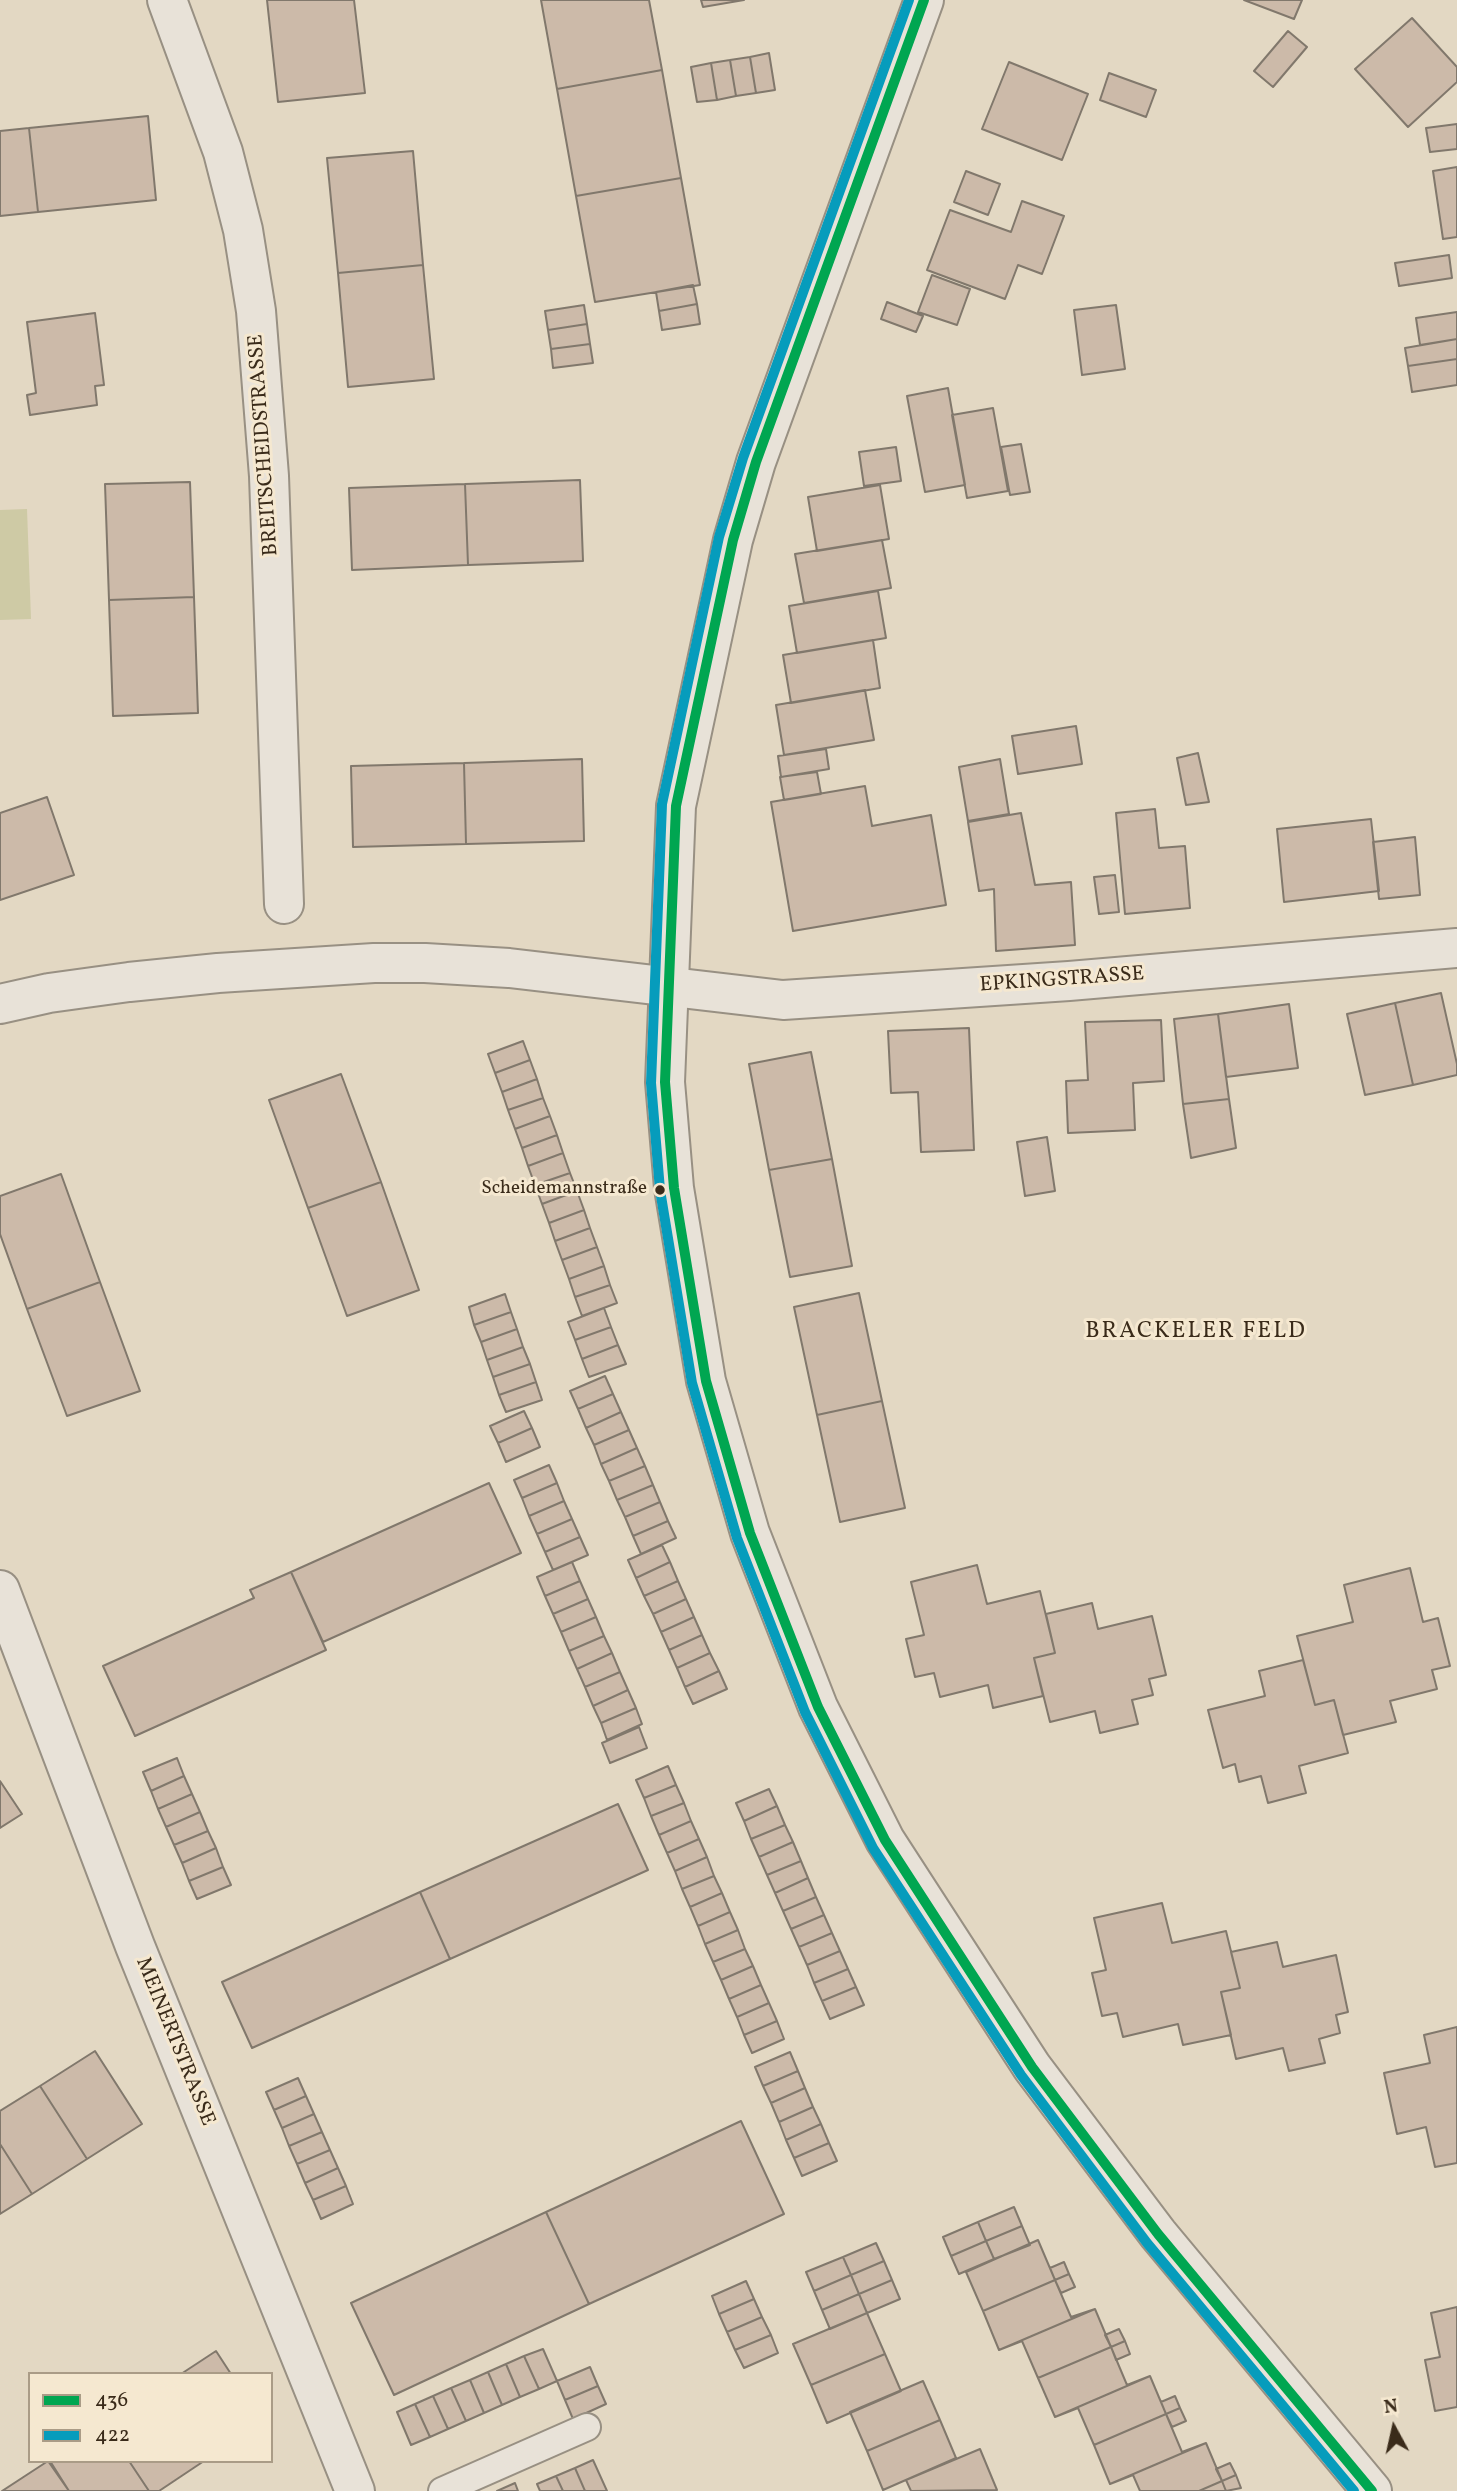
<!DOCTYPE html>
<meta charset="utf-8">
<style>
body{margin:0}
#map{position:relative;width:1457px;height:2491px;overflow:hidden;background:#e3d8c3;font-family:Vollkorn,serif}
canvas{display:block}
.legend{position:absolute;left:28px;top:2372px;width:245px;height:91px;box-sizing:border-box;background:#f5e8d0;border:2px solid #aa9c87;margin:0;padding:9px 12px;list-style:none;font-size:21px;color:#3a2b1a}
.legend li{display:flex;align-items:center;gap:14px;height:35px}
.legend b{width:35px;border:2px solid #aa9c87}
.north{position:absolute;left:1359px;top:2393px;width:70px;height:70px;-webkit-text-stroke:5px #f5e8d0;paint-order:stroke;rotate:352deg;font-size:19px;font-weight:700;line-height:28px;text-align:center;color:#3a2b1a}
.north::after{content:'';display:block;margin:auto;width:24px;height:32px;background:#3a2b1a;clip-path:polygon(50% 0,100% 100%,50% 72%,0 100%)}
</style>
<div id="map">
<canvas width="1457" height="2491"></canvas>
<ul class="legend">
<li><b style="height:9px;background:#00a651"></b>436</li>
<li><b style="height:9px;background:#069cbc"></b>422</li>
</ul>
<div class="north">N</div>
</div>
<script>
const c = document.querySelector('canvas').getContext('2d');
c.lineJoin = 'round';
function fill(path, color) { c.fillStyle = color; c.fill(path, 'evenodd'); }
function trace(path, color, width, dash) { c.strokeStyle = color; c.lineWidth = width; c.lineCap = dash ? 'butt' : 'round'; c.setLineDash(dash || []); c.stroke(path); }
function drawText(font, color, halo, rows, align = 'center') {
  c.font = font + ' Vollkorn,serif'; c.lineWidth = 6; c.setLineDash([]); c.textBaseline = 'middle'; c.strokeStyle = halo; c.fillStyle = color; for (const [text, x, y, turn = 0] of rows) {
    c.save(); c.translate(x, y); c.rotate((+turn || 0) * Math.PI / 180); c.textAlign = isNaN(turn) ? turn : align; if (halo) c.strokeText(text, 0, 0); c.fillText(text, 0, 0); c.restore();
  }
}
const green = new Path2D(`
 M27,509l4,110 -31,1v-110z`);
const building = new Path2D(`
 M267,0h87l11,93 -87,9z
 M541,0h108l13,70 -105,19z
 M701,0h43l-41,7z
 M1244,0h58l-8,19z
 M1412,18l45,49v15l-49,45 -53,-58z
 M1288,31l19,16 -34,40 -19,-16z
 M769,53l6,37 -19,3 -6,-36z
 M750,57l6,36 -20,3 -6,-36z
 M730,60l6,36 -19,4 -6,-37z
 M1009,62l79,32 -26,66 -80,-31z
 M711,63l6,37 -20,2 -6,-35z
 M662,70l19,108 -105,18 -19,-107z
 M1109,73l47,17 -10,27 -46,-17z
 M148,116l8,84 -118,12 -9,-84z
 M1457,124v25l-27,3 -4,-24z
 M29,128l9,84 -38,4v-85z
 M413,151l10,114 -85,8 -11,-115z
 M1457,167v70l-14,2 -10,-68z
 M966,171l34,13 -12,31 -34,-13z
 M681,178l19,107 -105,17 -19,-106z
 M1022,201l42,15 -22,58 -24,-9 -13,34 -78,-29 23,-60 61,22z
 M1449,255l3,23 -53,8 -4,-23z
 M423,265l11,114 -86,8 -10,-114z
 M932,275l38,14 -13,36 -39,-13z
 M693,285l4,19 -38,7 -3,-19z
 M887,302l36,14 -7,16 -35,-13z
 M697,304l3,20 -38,6 -3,-19z
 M584,305l3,19 -39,6 -3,-19z
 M1116,305l9,64 -43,6 -8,-65z
 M1457,312v27l-37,6 -4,-27z
 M95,313l9,72 -9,1 2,19 -67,10 -3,-20 9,-2 -9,-71z
 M587,324l3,20 -39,5 -3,-19z
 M1457,339v20l-49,7 -3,-18z
 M590,344l3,19 -40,5 -2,-19z
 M1457,359v26l-45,7 -4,-26z
 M948,388l17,97 -40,7 -18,-96z
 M993,408l15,83 -41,7 -15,-83z
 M1021,444l9,48 -20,3 -9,-48z
 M896,447l5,34 -37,5 -5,-34z
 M580,480l3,81 -115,4 -3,-81z
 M190,482l4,115 -85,3 -4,-116z
 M465,484l3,81 -116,5 -3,-82z
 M880,485l9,54 -72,12 -9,-54z
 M882,540l9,48 -87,15 -9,-49z
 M878,591l8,47 -89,15 -8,-47z
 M194,597l4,116 -85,3 -4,-116z
 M873,640l7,48 -89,15 -8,-48z
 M865,690l9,50 -90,15 -8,-50z
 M1076,726l6,38 -64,10 -6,-38z
 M826,749l3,20 -48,8 -3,-21z
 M1198,753l11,49 -23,3 -9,-47z
 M582,759l2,82 -118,3 -2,-81z
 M1000,759l9,55 -41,7 -9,-54z
 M464,763l2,81 -113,3 -2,-81z
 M817,772l4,22 -37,6 -4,-23z
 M865,786l7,40 59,-11 15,90 -153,26 -22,-129z
 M47,797l27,78 -74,25v-87z
 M1155,809l4,39 26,-2 5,62 -65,6 -9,-101z
 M1021,813l14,72 36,-3 4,63 -79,6 -2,-62 -15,2 -11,-69z
 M1371,819l8,72 -95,11 -7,-73z
 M1415,837l5,58 -41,4 -6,-57z
 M1115,875l4,37 -20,2 -5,-37z
 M1441,993l16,71v11l-44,10 -18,-82z
 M1395,1003l18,82 -48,10 -18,-81z
 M1289,1004l9,64 -72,9 -8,-63z
 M1218,1014l11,85 -46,5 -9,-85z
 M1161,1020l3,61 -31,2 2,47 -67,3 -2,-52 22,-1 -3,-58z
 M969,1028l5,122 -53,2 -3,-60 -27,1 -3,-62z
 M523,1041l7,19 -35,13 -7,-19z
 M811,1052l21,107 -63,11 -20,-106z
 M530,1060l7,19 -35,13 -7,-19z
 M341,1074l40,108 -73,26 -39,-108z
 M537,1079l6,19 -35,12 -6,-18z
 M543,1098l7,18 -35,13 -7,-19z
 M1229,1099l7,49 -45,10 -8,-54z
 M550,1116l7,19 -35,13 -7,-19z
 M557,1135l6,18 -35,13 -6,-18z
 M1047,1137l8,54 -30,5 -8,-54z
 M563,1153l7,20 -35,12 -7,-19z
 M832,1159l20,107 -62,11 -21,-107z
 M570,1173l7,18 -35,13 -7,-19z
 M61,1174l39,108 -73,27 -27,-75v-38z
 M381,1182l38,108 -72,26 -39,-108z
 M577,1191l7,19 -35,13 -7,-19z
 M584,1210l6,18 -35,13 -6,-18z
 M590,1228l7,19 -35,13 -7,-19z
 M597,1247l7,19 -35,13 -7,-19z
 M604,1266l6,19 -35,12 -6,-18z
 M100,1282l40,109 -73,25 -40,-107z
 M610,1285l7,18 -35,13 -7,-19z
 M859,1293l23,108 -65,14 -23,-108z
 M505,1294l6,18 -37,13 -5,-18z
 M604,1308l7,19 -36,13 -7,-18z
 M511,1312l6,17 -36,13 -7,-17z
 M611,1327l7,18 -36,14 -7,-19z
 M517,1329l6,18 -36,13 -6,-18z
 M618,1345l8,19 -37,13 -7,-18z
 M523,1347l7,17 -37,13 -6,-17z
 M530,1364l6,18 -37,13 -6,-18z
 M605,1376l8,18 -35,15 -8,-18z
 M536,1382l6,18 -36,12 -7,-17z
 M613,1394l8,18 -35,16 -8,-19z
 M882,1401l23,107 -65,14 -23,-107z
 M524,1411l8,17 -34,15 -8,-17z
 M621,1412l8,18 -35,15 -8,-17z
 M532,1428l8,19 -34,15 -8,-19z
 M629,1430l8,18 -36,16 -7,-19z
 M637,1448l8,18 -36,15 -8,-17z
 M549,1465l8,18 -35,15 -8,-18z
 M645,1466l8,19 -36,15 -8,-19z
 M489,1483l32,70 -198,89 -32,-70z
 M557,1483l7,18 -35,15 -7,-18z
 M653,1485l7,17 -35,15 -8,-17z
 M564,1501l8,18 -35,15 -8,-18z
 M660,1502l8,19 -35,15 -8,-19z
 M572,1519l8,18 -35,15 -8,-18z
 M668,1521l8,17 -35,16 -8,-18z
 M580,1537l8,18 -35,15 -8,-18z
 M662,1545l8,17 -34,16 -8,-18z
 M572,1562l8,19 -35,15 -8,-19z
 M670,1562l8,19 -34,15 -8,-18z
 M977,1565l10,39 53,-13 15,62 -21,5 9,38 -50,12 -5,-23 -48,12 -6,-24 -19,4 -9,-38 18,-4 -13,-53z
 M1410,1568l13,54 15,-4 12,48 -18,4 5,19 -47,12 6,21 -53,13 -9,-35 -19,5 -18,-69 56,-14 -9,-37z
 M291,1572l35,78 -191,86 -32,-70 151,-68 -4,-8z
 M580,1581l8,18 -35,15 -8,-18z
 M678,1581l8,18 -33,15 -9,-18z
 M588,1599l8,18 -35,15 -8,-18z
 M686,1599l8,18 -33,15 -8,-18z
 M1092,1603l6,26 54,-13 14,59 -17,4 4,16 -21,5 6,24 -38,9 -5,-22 -45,11 -16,-64 21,-5 -9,-39z
 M596,1617l8,19 -35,15 -8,-19z
 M694,1617l8,18 -33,15 -8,-18z
 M702,1635l8,18 -33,15 -8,-18z
 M604,1636l8,17 -35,16 -8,-18z
 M612,1653l8,19 -35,15 -8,-18z
 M710,1653l9,18 -34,16 -8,-19z
 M1303,1660l12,45 19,-5 14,53 -49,13 7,27 -38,10 -7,-27 -22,6 -4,-18 -12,4 -15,-58 57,-14 -6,-25z
 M719,1671l8,18 -34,15 -8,-17z
 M620,1672l8,18 -35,16 -8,-19z
 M628,1690l8,18 -35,15 -8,-17z
 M636,1708l6,16 -35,16 -6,-17z
 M639,1727l8,21 -37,15 -8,-20z
 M177,1758l7,18 -33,15 -8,-19z
 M668,1766l8,19 -32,13 -8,-18z
 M184,1776l8,18 -34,15 -7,-18z
 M0,1781l22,33 -22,14z
 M676,1785l8,18 -33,13 -7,-18z
 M769,1789l8,17 -33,15 -8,-18z
 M192,1794l8,18 -34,15 -8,-18z
 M684,1803l7,18 -32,14 -8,-19z
 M618,1804l30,66 -198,89 -30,-67z
 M777,1806l8,19 -34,14 -7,-18z
 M200,1812l8,19 -34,14 -8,-18z
 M691,1821l8,18 -32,14 -8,-18z
 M785,1825l8,17 -34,15 -8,-18z
 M208,1831l8,17 -34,15 -8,-18z
 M699,1839l8,18 -32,14 -8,-18z
 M793,1842l8,19 -34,14 -8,-18z
 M216,1848l7,19 -34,14 -7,-18z
 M707,1857l7,19 -32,13 -7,-18z
 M801,1861l7,17 -33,15 -8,-18z
 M223,1867l8,18 -34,14 -8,-18z
 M714,1876l8,17 -32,14 -8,-18z
 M808,1878l8,19 -33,14 -8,-18z
 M420,1892l30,67 -198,89 -30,-66z
 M722,1893l8,19 -32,14 -8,-19z
 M816,1897l8,18 -33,14 -8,-18z
 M1162,1903l10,40 54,-12 14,57 -19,4 10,43 -48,10 -5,-21 -55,13 -6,-24 -15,3 -10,-43 14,-3 -12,-52z
 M730,1912l8,18 -33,14 -7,-18z
 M824,1915l8,18 -33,14 -8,-18z
 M738,1930l7,19 -32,13 -8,-18z
 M832,1933l8,18 -33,14 -8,-18z
 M1277,1942l6,25 53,-12 12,57 -12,3 4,18 -21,6 6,24 -36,8 -6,-23 -47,11 -15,-67 19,-4 -9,-36z
 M745,1949l8,17 -32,14 -8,-18z
 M840,1951l8,18 -34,14 -7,-18z
 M753,1966l8,19 -32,14 -8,-19z
 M848,1969l8,18 -34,14 -8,-18z
 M761,1985l8,18 -32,14 -8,-18z
 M856,1987l8,18 -34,14 -8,-18z
 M769,2003l8,18 -33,14 -7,-18z
 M777,2021l7,18 -32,14 -8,-18z
 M1457,2027v136l-22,4 -9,-40 -29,7 -13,-61 46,-10 -6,-28z
 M95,2051l47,73 -55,35 -47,-73z
 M790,2052l8,19 -35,15 -8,-19z
 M798,2071l7,17 -34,15 -8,-17z
 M298,2078l8,18 -32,14 -8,-18z
 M40,2086l47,73 -55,35 -32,-50v-33z
 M805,2088l8,19 -34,15 -8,-19z
 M306,2096l8,18 -32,14 -8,-18z
 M813,2107l8,17 -35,16 -7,-18z
 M314,2114l8,18 -33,14 -7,-18z
 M741,2121l43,93 -195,90 -43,-92z
 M821,2124l8,19 -35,15 -8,-18z
 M322,2132l8,18 -33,14 -8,-18z
 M829,2143l8,18 -35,15 -8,-18z
 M0,2144l32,50 -32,20z
 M330,2150l8,18 -33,15 -8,-19z
 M338,2168l8,18 -33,14 -8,-17z
 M346,2186l7,18 -32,15 -8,-19z
 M1014,2207l8,19 -36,15 -8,-19z
 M546,2212l43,92 -195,91 -43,-92z
 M978,2222l8,19 -35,15 -8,-19z
 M1022,2226l8,19 -36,14 -8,-18z
 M1038,2240l17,40 -72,31 -17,-39z
 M986,2241l8,18 -35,15 -8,-18z
 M876,2243l8,18 -33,14 -8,-18z
 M843,2257l8,18 -37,16 -8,-19z
 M884,2261l8,19 -33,14 -8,-19z
 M1064,2262l5,12 -14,6 -5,-12z
 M1069,2274l6,13 -14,6 -6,-13z
 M851,2275l8,19 -37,16 -8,-19z
 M892,2280l8,19 -33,14 -8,-19z
 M1055,2280l16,37 24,-8 -96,41 -16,-39z
 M746,2281l8,18 -35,15 -7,-18z
 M859,2294l8,19 -37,16 -8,-19z
 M754,2299l8,18 -35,15 -8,-18z
 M1457,2307v100l-22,4 -10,-51 15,-3 -9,-44z
 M1095,2309l16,38 -73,31 -16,-37 -23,9z
 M867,2313l18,41 -74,31 -18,-41z
 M762,2317l9,18 -36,15 -8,-18z
 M1119,2329l6,12 -14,6 -6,-12z
 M771,2335l7,18 -34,15 -9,-18z
 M1125,2341l5,13 -14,6 -5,-13z
 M1111,2347l16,38 23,-9 -95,41 -17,-39z
 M543,2349l14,32 -18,8 -15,-33z
 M216,2351l15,23h-50z
 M885,2354l16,37 -74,32 -16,-38z
 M524,2356l15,33 -19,8 -14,-33z
 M506,2364l14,33 -18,8 -14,-33z
 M590,2367l8,19 -33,14 -8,-19z
 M488,2372l14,33 -18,8 -14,-33z
 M1150,2376l16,38 -72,31 -16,-37 -23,9z
 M470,2380l14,33 -18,8 -15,-33z
 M923,2381l17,39 -73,31 -17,-39z
 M598,2386l8,18 -33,15 -8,-19z
 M451,2388l15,33 -18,8 -15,-33z
 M433,2396l15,33 -18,8 -15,-33z
 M1175,2396l5,12 -14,6 -5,-12z
 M415,2404l15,33 -19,8 -14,-33z
 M1180,2408l6,13 -14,6 -6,-13z
 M1166,2414l16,38 24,-9 -96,41 -16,-39z
 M940,2420l16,38 -73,32 -16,-39z
 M1206,2443l16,38 -23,10h-59l-7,-16 -23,9z
 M980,2449l17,41 -86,1 -5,-11z
 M593,2460l14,31h-22l-10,-23z
 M48,2461l21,30h-67z
 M50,2461h79l20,30h-80z
 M129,2461h75l-45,30h-10z
 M1230,2463l6,12 -14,6 -6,-12z
 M575,2468l10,23h-22l-7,-15z
 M1236,2475l5,13 -15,3 -4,-10z
 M556,2476l7,15h-23l-3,-7z
 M1222,2481l4,10h-27z
 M515,2483l3,8h-21z`);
const service = new Path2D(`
 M442,2491l145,-64`);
const minor = new Path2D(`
 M167,0l56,152 20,78 13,81 13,165 15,428
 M0,1004l49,-11 80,-11 89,-9 156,-10h51l84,5 274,32 286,-19 388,-33
 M0,1590l135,356 220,545`);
const tertiary = new Path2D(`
 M924,0l-168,462 -23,78 -57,266 -11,276 9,106 32,193 44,152 68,174 67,133 147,227 126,167 214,257`);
const bus1 = new Path2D(`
 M924,0l-168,462 -23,78 -57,266 -11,276 9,106 32,193 44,152 68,174 67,133 147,227 126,167 214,257`);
const bus2 = new Path2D(`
 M909,0l-166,458 -24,79 -57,267 -11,279 9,107 32,193 45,155 68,174 68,136 148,227 126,168 207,248`);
const markers = [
 [660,1190,6,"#3a2b1a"]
];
const busNames = [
 ["Scheidemannstraße",647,1190]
];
const streetNames = [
 ["BREITSCHEIDSTRASSE",265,445,-94],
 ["EPKINGSTRASSE",1062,981,-4],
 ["MEINERTSTRASSE",174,2042,68]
];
const neighbourhoodNames = [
 ["BRACKELER FELD",1196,1333]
];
fill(green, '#cecaa5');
fill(building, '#ccbaa9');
trace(building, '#81786c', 2);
trace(service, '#989083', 30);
trace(minor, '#989083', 42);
trace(tertiary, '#989083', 42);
trace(service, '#e8e2d8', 26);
trace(minor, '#e8e2d8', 38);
trace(tertiary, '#e8e2d8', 38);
trace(bus1, '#00a651', 10);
trace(bus2, '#069cbc', 10);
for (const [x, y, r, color] of markers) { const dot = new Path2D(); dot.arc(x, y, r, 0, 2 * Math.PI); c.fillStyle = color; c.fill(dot); trace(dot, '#f5e8d0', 2.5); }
drawText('19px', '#3a2b1a', '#f5e8d0', busNames, 'right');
drawText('21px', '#3a2b1a', '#f5e8d0', streetNames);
c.letterSpacing = '2px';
drawText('23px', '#3a2b1a', '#f5e8d0', neighbourhoodNames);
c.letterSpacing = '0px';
</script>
